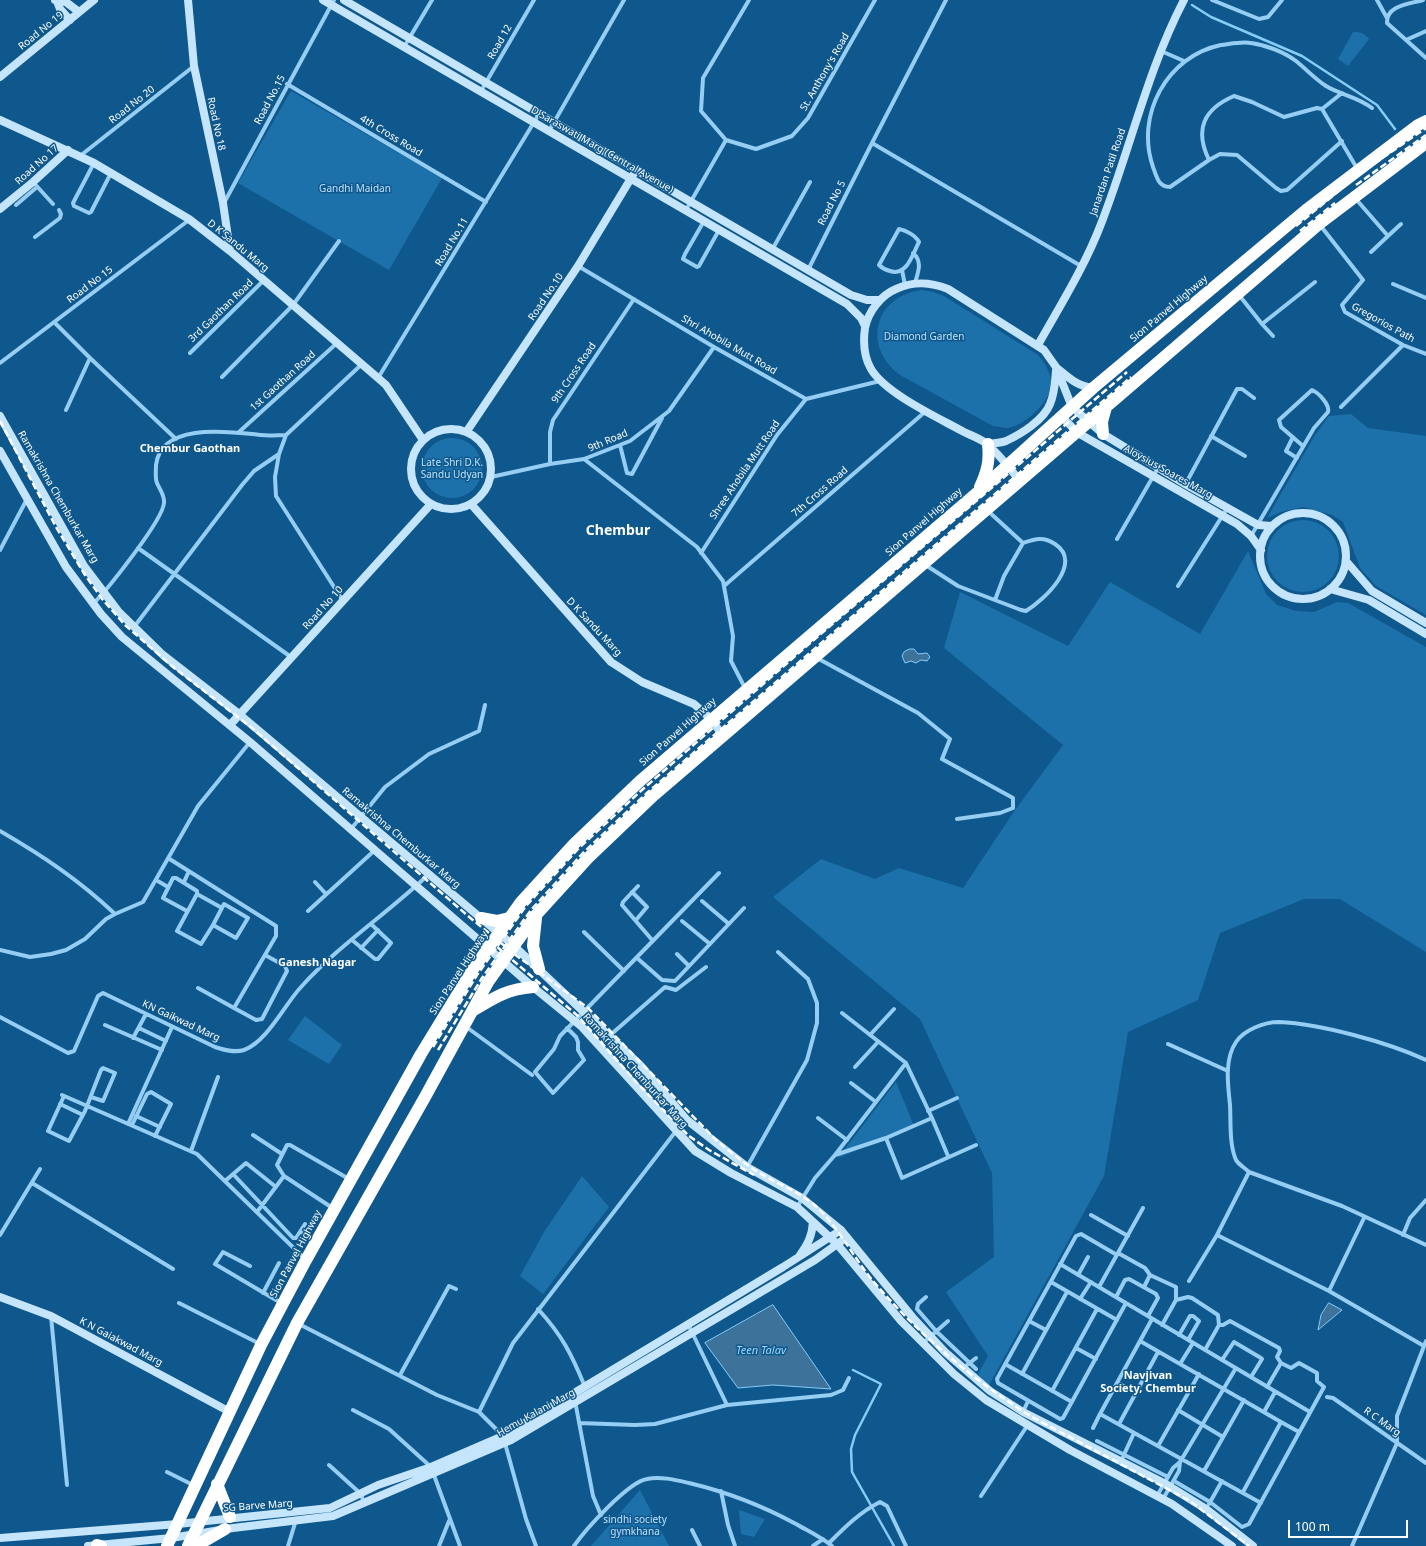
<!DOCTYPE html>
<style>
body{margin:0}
#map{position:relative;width:1426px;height:1546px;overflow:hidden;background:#0f588d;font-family:"Noto Sans",sans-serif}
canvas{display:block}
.scale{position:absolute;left:1288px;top:1520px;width:120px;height:18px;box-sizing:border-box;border:2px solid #fff;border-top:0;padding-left:5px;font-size:12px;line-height:14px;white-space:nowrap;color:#fff;-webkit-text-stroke:3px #0f588d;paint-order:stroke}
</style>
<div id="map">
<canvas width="1426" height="1546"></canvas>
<div class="scale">100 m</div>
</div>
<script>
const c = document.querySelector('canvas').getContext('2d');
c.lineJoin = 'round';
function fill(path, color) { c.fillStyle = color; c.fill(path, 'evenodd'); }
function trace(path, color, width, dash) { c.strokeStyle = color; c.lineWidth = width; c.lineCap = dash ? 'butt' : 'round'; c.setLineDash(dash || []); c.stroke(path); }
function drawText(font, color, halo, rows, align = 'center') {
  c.font = font + ' "Noto Sans",sans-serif'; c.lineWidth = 3; c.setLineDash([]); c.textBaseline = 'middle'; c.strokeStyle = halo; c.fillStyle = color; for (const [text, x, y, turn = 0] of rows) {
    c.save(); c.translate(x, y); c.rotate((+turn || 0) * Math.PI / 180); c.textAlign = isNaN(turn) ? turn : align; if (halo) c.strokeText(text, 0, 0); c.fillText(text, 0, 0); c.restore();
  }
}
const green = new Path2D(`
 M1353,32c7,0 12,1 16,7l-21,27 -10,-7z
 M291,91l151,87 -53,92 -151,-87z
 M921,290l12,2 11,4 94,59c7,8 14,19 13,31 -1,16 -27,40 -43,42 -5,0 -11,-2 -15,-2l-93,-51c-38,-29 -26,-78 21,-85z
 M1351,414l17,14 58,8v179l-50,-29 -16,-18 -17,-46 -11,-7 -29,-8 -22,5 -14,6 48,-83 14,-19z
 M422 468a30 30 0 1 1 60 0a30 30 0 1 1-60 0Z
 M1267 556a36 36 0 1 1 72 0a36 36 0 1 1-72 0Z
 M1248,551l18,43 11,11 19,6 18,1 23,-10 11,1 78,44v305l-86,-53h-36l-84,34 -22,67 -70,32 -24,144 -115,209 -11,-11 10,-18 -42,-64 48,-35 -2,-84 -72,-154 -147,-122 48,-38 54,20 24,-11 64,20 50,-75 50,-68 -119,-97 16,-56 108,54 42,-64 90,52z
 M305,1016l37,29 -13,19 -41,-24z
 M896,1082l18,44 -76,32z
 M582,1176l27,31 -66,87 -23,-18 24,-44z
 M640,1490l29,56h-78z
 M739,1510l26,9 -11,18 -13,-3z`);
const water = new Path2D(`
 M910,649h4l4,5 9,-1 3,4 -3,4 -6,-1 -5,3 -5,-2 -6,2 -3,-7 2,-4z
 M1329,1303l13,7 -24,20 3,-15z
 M773,1305l58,84 -58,-4 -35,3 -33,-45z`);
const stream = new Path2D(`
 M1192,5l19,12 91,39 75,49 18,24
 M853,1370l28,14 -26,51 -4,14 1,23 42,74`);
const street = new Path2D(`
 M749,0l-46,78 -2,33 25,29 30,9 36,-13 16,-18 67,-118
 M946,0l-74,143 209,123
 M1212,0l47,19 9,-2 14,-17
 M1377,0l10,18
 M1426,31l-20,9 20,18
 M1406,40l-19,-17c-1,-18 23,-19 36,-23
 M404,47l28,-47
 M1161,51l23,10
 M287,84l199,118
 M481,91l53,-91
 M1322,109l20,-16
 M549,131l75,-131
 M80,156l114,-90
 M1209,160l11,-6 17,1 39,33 5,3 6,-1 55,-49
 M94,163l-21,40 1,3 15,7 2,-1 20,-39
 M1358,170l-36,-61 -5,-1 -33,9 -32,-15 -18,-6c-30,13 -40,33 -25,64l-39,27c-12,0 -13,-10 -17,-20 -18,-52 14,-111 68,-122 9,-1 21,-4 30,-2 15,2 33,9 45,18 10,8 19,18 30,25 15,9 32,11 46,22
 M33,182l20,22
 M1355,198l33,38 -17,16
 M224,203l110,-203
 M16,205l21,-18
 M686,210l40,-70
 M704,221l-19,33 -2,5 14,8 2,-1 20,-36
 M1320,225l43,55 -21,25 3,7 58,33 23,9
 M899,229c7,1 17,7 20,13 -6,11 -12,35 -29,29 -4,-1 -8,-3 -11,-6z
 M1388,236l13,-12
 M35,237l25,-19 1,-4 -2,-4
 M772,250l38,-68
 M913,253c10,9 5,19 2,30
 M578,266l136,81 92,52 74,-18
 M808,270l64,-127
 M902,270l3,15
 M1393,284l33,14
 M1239,295l23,29
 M54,322l36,36 -24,52
 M1273,336l-11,-12 53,-42
 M190,353l74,-73
 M90,358l86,81
 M0,363l189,-143
 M222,377l71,-72 46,-64
 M378,378l161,-264
 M1341,407l62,-62
 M239,432l98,-89
 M1211,436l34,20
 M1293,437l-7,14 11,7
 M620,445l7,28 5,1 30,-56
 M584,459l113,88 26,34 10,55 -2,25 14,27
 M550,464v-32l3,-12 81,-121
 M491,477l59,-13 34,-5 46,-18 39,-30 45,-64
 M1185,485l52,-96h5l12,9
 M988,511l35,32
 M1251,536l63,-108 14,-16c2,-7 -9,-19 -16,-22l-33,30 2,7 22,19
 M1117,539l41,-71
 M138,548l153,109
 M0,550l27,-51
 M701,553l76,-118 29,-36
 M924,564l34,22 63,24 5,1c18,-11 58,-48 29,-67 -12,-8 -20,-5 -32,-1l-19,33 -9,24
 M724,586l202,-175
 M1178,586l50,-79
 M343,601l-67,-105 -1,-19 4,-23 7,-19 76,-71
 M93,604c14,-14 70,-84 71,-101 1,-7 -4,-13 -7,-20 -2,-4 -1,-13 -1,-18 5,-44 76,-33 105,-30 8,1 17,0 25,0
 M134,627l108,-142 12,-14 25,-17
 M817,658l101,55 32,26 -8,20 71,39v10l-13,5 -43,6
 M351,829l34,-42 44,-33 50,-23 6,-26
 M0,831c43,25 79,49 115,83
 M168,858l108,68v10l-42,72 -36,-20
 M156,880l12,7
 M184,882l5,-11
 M315,882l11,12
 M638,886l-15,16 -1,3 31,36
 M632,892l15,15 -11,13
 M702,901l27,23
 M224,904l24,14 -12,20 -23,-13z
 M187,911l-24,-13 10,-20h3l21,13v3
 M308,911l67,-61
 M682,921l28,23
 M213,925l-12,19 -24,-13 20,-37 25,14
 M584,932l40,39
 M352,940l23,19h3l13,-16 -20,-19
 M361,948l17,-18
 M0,950l30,7 21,-3 15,-4 19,-11 21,-20 9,-5 28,-12 55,-96 52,-64
 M677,954l12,12
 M637,958l25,22 13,1 69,-73
 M234,1008l22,12 6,-1 25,-48 -2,-5 -20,-11
 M842,1013l64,50
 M0,1017l68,36 6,-2 24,-55 5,-3 112,54c9,3 19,6 29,3 23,-8 41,-46 57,-63 38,-42 87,-74 128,-113
 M105,1025l57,25
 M465,1026l67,49
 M139,1028l27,13
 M567,1028l9,9 2,5v8l6,10 -31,33 -18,-21 19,-23 6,-13 159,-163
 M870,1035l24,-26
 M133,1038l13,-24
 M1168,1044l60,27
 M599,1045l66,-58 11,3 30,-23
 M855,1067l23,-25
 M851,1083l25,19
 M641,1092l13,-11
 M62,1095l135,59 108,105
 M64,1096l-16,35 21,10 16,-30 16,-41 2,-2 12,5 -12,28 -12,-4
 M60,1104l23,11
 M928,1111l29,-13
 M136,1116l24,11
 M818,1118l29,22
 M932,1118l16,38
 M128,1124l44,-97
 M132,1125l15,-31 4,-2 20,12 -16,32
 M253,1135l29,19
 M886,1138l16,40 74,-33
 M191,1151l27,-74
 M747,1167l60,-107 10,-37v-20l-9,-24 -30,-27
 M1249,1172l93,34 84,39
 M233,1174l60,64h3l9,-14
 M225,1181l21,-18 30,24
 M32,1183l141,86
 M797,1207l18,-29 20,-23 71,-92 26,55 -46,20 -51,17
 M334,1209l-50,-33 -7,-11 10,-20h3l59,34
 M257,1212l27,-36
 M1091,1215l37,21
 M301,1231l13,11
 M0,1235l40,-66
 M1403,1235l7,-17 16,-18
 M1118,1253l27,15 5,7 26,12v13l-14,25
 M1117,1255l-36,-21 -5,2 -79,143 1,4 62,36 3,-1 63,-115
 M1060,1264l250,148
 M250,1266l-27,-14 -8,12 66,39
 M1078,1275l10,-18
 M1189,1281l28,-46
 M1051,1282l66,38
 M1099,1287l44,-79
 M1144,1287l6,-12
 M1329,1291l35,-73
 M263,1293l16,-30
 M926,1297l-8,7 -1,5 19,22 40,38
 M1116,1297l9,-17 4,-1 27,15 2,4 -10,18
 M1080,1299l11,-17
 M1176,1300l12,-3 4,1 26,17 1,10 -14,25
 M179,1303l81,41
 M538,1309c24,26 34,46 47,78
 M51,1316l16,169
 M1152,1319l-52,95 161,89
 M1029,1321l17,9
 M297,1323l140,72 42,17 24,24 23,83 10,27
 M688,1324l39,81 104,-10 12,-5 6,-12
 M1179,1335l11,-19h3l6,5 -11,19
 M1140,1341l141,81
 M923,1343l25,-22
 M1424,1346l-95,-55 -112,-56 32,-63c-4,-4 -11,-8 -13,-12 -7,-16 -5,-38 -6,-55 -2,-20 -6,-45 6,-63 8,-12 28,-20 43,-20 42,2 108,20 147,38
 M1076,1348l20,11
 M1222,1360l12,-18 27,16 1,1 -11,18
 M1005,1364l67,38
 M1180,1364l13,-21
 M967,1365l9,-7
 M1022,1374l45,-82
 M400,1375l49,-89 7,3
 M1117,1383l19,9
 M1267,1387l14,-24
 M1052,1391l45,-82
 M1327,1397l6,1 93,65
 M575,1401l18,95 8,19
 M353,1410l36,19 42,38 29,79
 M1178,1410l45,27
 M479,1412l34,-69 163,-212 11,-11
 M1023,1412l5,-11
 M1264,1412l11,-20
 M579,1423l56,2 20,-1 72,-19
 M1119,1424l39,-72
 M1093,1428l7,-14
 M1097,1441l71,36
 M1158,1446l41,-72
 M1121,1461l13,-28
 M329,1465l32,29 3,9
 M1204,1471l40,-71
 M167,1472l26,13
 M1174,1481l36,21 32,25 7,-3 75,-137 -7,-6v-8l-18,-10 -8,5 -10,-5 -4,-6 3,-6 -1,-3 -49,-27 -7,4h-4
 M721,1491l7,34 7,21
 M1243,1492l38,-70 18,10
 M981,1496l46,-70
 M1157,1496l16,-28 7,-6 56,-94
 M1163,1499l16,-28 1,-9
 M1209,1504l13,-23
 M692,1530l8,16
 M829,1543c16,-16 31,-31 51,-41l7,4 19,40
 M288,1546l8,-26
 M439,1546l10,-25
 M574,1546c11,-16 54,-64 73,-67 13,-3 29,1 42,4 38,9 72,22 107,41 12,7 25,13 36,22
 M813,1546l10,-7
 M1352,1546l45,-103v-27l29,-75`);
const secondary = new Path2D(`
 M55,0l11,2 13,10
 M188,0l6,66 29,137 7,48
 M323,0l524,304 14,14 4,8
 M344,0l507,295 16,5h13
 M57,1l3,8 10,11
 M0,77l94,-77
 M0,120l94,43 95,56 41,32 148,127 8,7 37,55
 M0,209l33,-27 35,-32
 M1038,345c22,-39 47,-79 63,-121 29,-74 46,-153 83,-224
 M1057,368c12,10 20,18 36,20
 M0,416l84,150 34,45 45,44 76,59 275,232 127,120 46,54 60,47 55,31 39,32 73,89 31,33 45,39 33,21 141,71 42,26 47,37
 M1061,416l17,17 159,91 14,12 10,14
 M411 469a40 40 0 1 1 80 0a40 40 0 1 1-80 0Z
 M467,431l111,-165 55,-91
 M988,444c6,-1 13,-1 18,-3 15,-7 38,-21 44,-37 5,-11 5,-22 6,-34
 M0,451l66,116 35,47 21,23 128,105 283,245 49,40 113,124 36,22 66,34 40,37 64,77 53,53 32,26 84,50 102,54 60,42
 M1020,481c-10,-12 -20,-26 -32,-36 -6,-6 -16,-9 -24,-13 -25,-14 -78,-38 -93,-63 -7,-12 -8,-27 -6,-41 3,-16 16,-33 31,-39 18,-8 34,-7 52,0l96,61 12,17 16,40 31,27 82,50 73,41 14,1
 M471,504l140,158 31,20 52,22 17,15 12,17
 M1260 556a43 43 0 1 1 86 0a43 43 0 1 1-86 0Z
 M1346,561l26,30 54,32
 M1330,589l39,11 57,34
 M230,725l201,-221
 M800,1255c8,-11 12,-19 13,-33
 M0,1297l51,19 179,96
 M0,1538l178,-14 152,-16 48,-23 53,-18 72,-31 280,-169 58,-37
 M88,1546l83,-8 62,-10 100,-12 178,-76 304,-180 32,-23`);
const highway = new Path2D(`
 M1103,434l-1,-12 4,-15
 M980,487c7,-15 10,-26 8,-43
 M481,918l16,3 12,-3
 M536,918l-3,28 6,23
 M474,1010c21,-13 34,-21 59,-23
 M217,1484l13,33
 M97,1545l4,1
 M167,1546l94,-201 45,-85 115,-206 50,-82 50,-70 53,-58 66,-63 338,-289 115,-104 213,-178 112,-85 8,-4
 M188,1546l109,-223 128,-226 63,-115 48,-67 52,-57 65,-62 70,-60 596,-512 107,-81
 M196,1546l29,-17`);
const rail = new Path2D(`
 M1356,185l70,-50
 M1296,226l66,-54 64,-44
 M1300,231l35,-28
 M0,421l56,106 29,48 18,25 22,25 48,42 79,61 216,188 49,40 71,52 127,131c15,13 30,25 46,35 19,11 41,19 57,34 22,22 36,50 55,73 46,54 99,98 159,136l158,84 59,45
 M482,934l96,82 60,68 51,52 20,14 45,25
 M433,1047l44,-72 49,-69 52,-57 65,-60 166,-145 318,-272
 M438,1050l44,-72 49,-68 52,-57 65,-61 483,-415`);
const streetNames = [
 ["Road No 19",41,31,-39],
 ["Road 12",500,42,-60],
 ["St. Anthony's Road",825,72,-60],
 ["Road No.15",270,100,-62],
 ["Road No 20",132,105,-38],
 ["Road No 18",216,124,78],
 ["4th Cross Road",391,136,31],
 ["D Saraswati Marg (Central Avenue)",602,150,30],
 ["Road No 17",37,165,-42],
 ["Janardan Patil Road",1108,172,-71],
 ["Road No 5",832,203,-63],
 ["Road No.11",452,242,-59],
 ["D K Sandu Marg",238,246,39],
 ["Road No 15",90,285,-37],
 ["Road No.10",546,297,-56],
 ["Sion Panvel Highway",1169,309,-40],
 ["3rd Gaothan Road",221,311,-44],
 ["Gregorios Path",1383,323,29],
 ["Shri Ahobila Mutt Road",729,345,30],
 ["9th Cross Road",574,373,-56],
 ["1st Gaothan Road",283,381,-42],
 ["9th Road",608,441,-23],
 ["Shree Ahobila Mutt Road",745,470,-56],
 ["Aloysius Soares Marg",1168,472,29],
 ["7th Cross Road",820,492,-41],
 ["Ramakrishna Chemburkar Marg",58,497,60],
 ["Sion Panvel Highway",924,522,-41],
 ["Road No 10",323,608,-48],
 ["D K Sandu Marg",594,627,47],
 ["Sion Panvel Highway",678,732,-41],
 ["Ramakrishna Chemburkar Marg",401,838,40],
 ["Sion Panvel Highway",459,973,-57],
 ["KN Gaikwad Marg",181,1021,25],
 ["Ramakrishna Chemburkar Marg",635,1071,48],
 ["Sion Panvel Highway",296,1254,-62],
 ["K N Gaiakwad Marg",121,1342,28],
 ["Hemu Kalani Marg",536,1413,-29],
 ["R C Marg",1382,1422,35],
 ["SG Barve Marg",258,1506,-4]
];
const parkNames = [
 ["Gandhi Maidan",355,189],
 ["Diamond Garden",924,337],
 ["Late Shri D.K.",452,463],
 ["Sandu Udyan",452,475],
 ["sindhi society",635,1520],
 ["gymkhana",635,1532]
];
const neighbourhoodNames = [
 ["Chembur Gaothan",190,449],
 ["Ganesh Nagar",317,963],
 ["Navjivan",1148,1376],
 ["Society, Chembur",1148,1389]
];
const waterNames = [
 ["Teen Talav",761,1351]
];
const districtNames = [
 ["Chembur",618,531]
];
fill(green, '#1d71aa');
fill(water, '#3d739a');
trace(water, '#87cbf7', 1);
trace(stream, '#87cbf7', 2.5);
trace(street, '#96cdf3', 4);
trace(secondary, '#c5e5fd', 8);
trace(highway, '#fff', 12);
trace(rail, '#fff', 2.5, [7, 3]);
drawText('10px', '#fff', '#0f588d', streetNames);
drawText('10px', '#bde3fe', '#0f588d', parkNames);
drawText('bold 11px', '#fff', '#0f588d', neighbourhoodNames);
drawText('italic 11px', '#a1d7fa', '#0f588d', waterNames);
drawText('bold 14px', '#fff', '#0f588d', districtNames);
</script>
